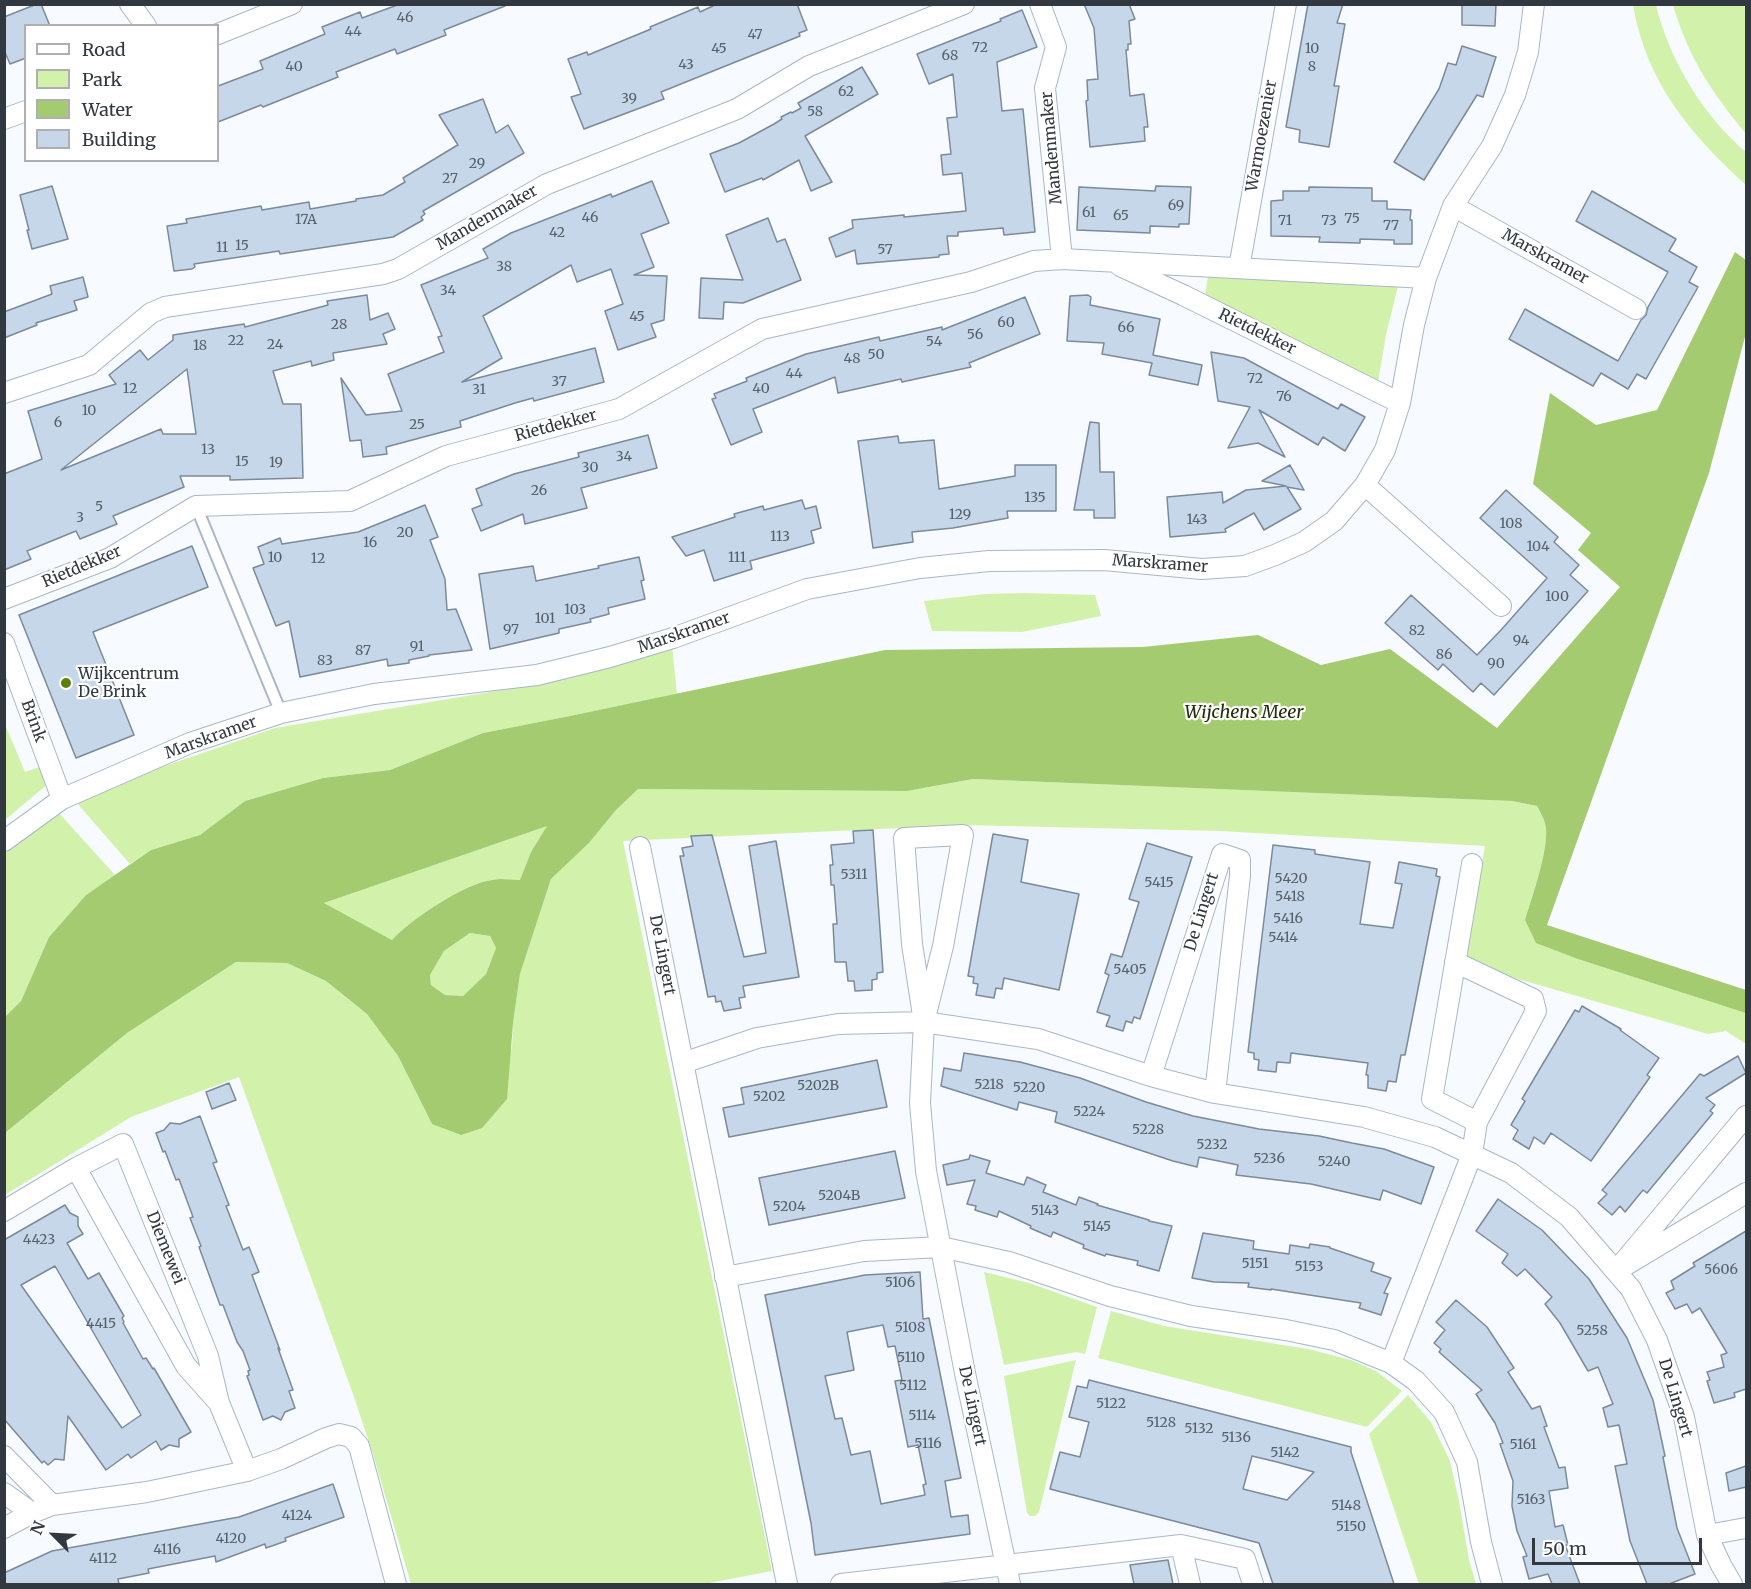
<!DOCTYPE html>
<style>
body{margin:0}
#map{position:relative;width:1751px;height:1589px;overflow:hidden;background:#f7fafe;font-family:Merriweather,serif}
canvas{display:block}
.frame{position:absolute;inset:0;border:6px solid #31383f;pointer-events:none}
.legend{position:absolute;left:24px;top:24px;width:195px;height:138px;box-sizing:border-box;background:#fff;border:2px solid #adafb2;margin:0;padding:8px 10px;list-style:none;font-size:18px;color:#31383f}
.legend li{display:flex;align-items:center;gap:12px;height:30px}
.legend b{width:30px;border:2px solid #adafb2}
.north{position:absolute;left:24px;top:1505px;width:60px;height:60px;-webkit-text-stroke:4px #fff;paint-order:stroke;rotate:294deg;font-size:16px;font-weight:700;line-height:24px;text-align:center;color:#31383f}
.north::after{content:'';display:block;margin:auto;width:21px;height:27px;background:#31383f;clip-path:polygon(50% 0,100% 100%,50% 72%,0 100%)}
.scale{position:absolute;left:1532px;top:1538px;width:170px;height:27px;box-sizing:border-box;border:3px solid #31383f;border-top:0;padding-left:8px;font-size:18px;line-height:21px;white-space:nowrap;color:#31383f;-webkit-text-stroke:4px #fff;paint-order:stroke}
</style>
<div id="map">
<canvas width="1751" height="1589"></canvas>
<div class="frame"></div>
<ul class="legend">
<li><b style="height:8px;background:#fff"></b>Road</li>
<li><b style="height:16px;background:#d2f2ab"></b>Park</li>
<li><b style="height:16px;background:#a4cb70"></b>Water</li>
<li><b style="height:16px;background:#c7d7ea"></b>Building</li>
</ul>
<div class="north">N</div>
<div class="scale">50 m</div>
</div>
<script>
const c = document.querySelector('canvas').getContext('2d');
c.lineJoin = 'round';
function fill(path, color) { c.fillStyle = color; c.fill(path, 'evenodd'); }
function trace(path, color, width, dash) { c.strokeStyle = color; c.lineWidth = width; c.lineCap = dash ? 'butt' : 'round'; c.setLineDash(dash || []); c.stroke(path); }
function drawText(font, color, halo, rows, align = 'center') {
  c.font = font + ' Merriweather,serif'; c.lineWidth = 4.5; c.setLineDash([]); c.textBaseline = 'middle'; c.strokeStyle = halo; c.fillStyle = color; for (const [text, x, y, turn = 0] of rows) {
    c.save(); c.translate(x, y); c.rotate((+turn || 0) * Math.PI / 180); c.textAlign = isNaN(turn) ? turn : align; if (halo) c.strokeText(text, 0, 0); c.fillText(text, 0, 0); c.restore();
  }
}
const green = new Path2D(`
 M1633,5h23c13,54 47,111 90,147v33c-56,-51 -100,-103 -113,-180z
 M1673,5h73v129c-35,-43 -57,-75 -73,-129z
 M1208,276l190,10 -12,49 -8,47 -173,-86z
 M1024,593l71,2 6,21 -79,16 -90,-1 -8,-30 61,-7z
 M672,645l5,49 -107,22 -87,17 -93,37 -67,8 -78,23 -45,34 -49,15 -21,14 -54,-62 57,-25 142,-49 281,-47z
 M4,722l21,50 17,-6 7,17 -44,37z
 M973,779l539,22 25,5c3,6 8,14 9,22 2,26 -14,66 -21,92l221,91v33l-20,-13 -18,3 -245,-71 22,-117 -265,-15 -256,-6 -341,16 149,730 -68,13h-293l-38,-130 -19,-57 -115,-320 -108,40 -126,78v-62l122,-100 109,-71 51,1 39,18 41,33 31,42 34,68 80,-75 1,-26 7,-49 31,-95 38,-36 27,-33 21,-21 270,2z
 M58,812l57,63 -29,20 -37,42 -28,64 -16,16v-164z
 M548,825l-17,27 -11,28c-9,0 -19,-2 -28,0 -27,3 -82,40 -100,60l-68,-37z
 M470,933l20,3 6,12 -10,26 -23,22 -18,-1 -14,-10 -1,-10 14,-24z
 M984,1272l45,11 68,24 -12,47 -9,-2 -72,13z
 M1111,1311l53,15 144,23 43,11 25,11 26,20 -35,36 -269,-69z
 M1076,1360l-37,152 -4,4h-5l-3,-3 -23,-137z
 M1408,1395l23,27 19,39 9,40 10,59 7,24h-57l-50,-150z`);
const water = new Path2D(`
 M1735,252l11,8v73l-37,140 -162,452 199,65v23l-168,-54 -42,-16 -11,-23c7,-24 23,-67 21,-92 -1,-8 -6,-16 -9,-22l-25,-5 -539,-22 -66,12 -269,-2 -22,21 -27,33 -38,36 -31,95 -7,49 -6,76 -25,29 -21,7 -29,-11 -34,-68 -31,-42 -41,-33 -39,-18 -51,-1 -109,71 -122,100v-116l16,-16 28,-64 37,-42 65,-45 49,-15 45,-34 78,-23 67,-8 93,-37 87,-17 315,-66 258,-3 115,-12 63,30 69,-16 107,79 123,-141 -42,-37 13,-17 -58,-49 17,-91 46,32 61,-15zM547,826l-16,26 -11,28c-9,0 -19,-2 -28,0 -27,3 -82,40 -100,60l-68,-37zM470,933l20,3 6,12 -10,26 -23,22 -18,-1 -14,-10 -1,-10 14,-24z`);
const building = new Path2D(`
 M37,4h4l9,22h-24v32l-16,6 -6,-14v-33z
 M400,4h105v2l-61,24 2,5 -49,19 -2,-5 -59,23 2,5 -75,30 -2,-2 -43,17v-36l45,-17 -3,-8 65,-27 -3,-7 38,-15 2,6z
 M717,4h80l10,26 -8,3 1,3 -139,56 3,7 -80,30 -13,-32 10,-3 -13,-35 19,-7 1,3 63,-26 -1,-2 48,-20 2,5z
 M1084,4h45l6,15 -6,2 2,23h-3v6h-2l4,46 14,-2 4,33h-4l1,14 -55,6 -4,-46 2,-1 -1,-20 11,-1 -4,-51z
 M1308,4h35l-6,19 8,1 -11,62h5l-10,61 -30,-5 1,-12 -14,-3z
 M1462,4h34l-1,22 -33,-1z
 M1022,10l15,37 -40,15 5,49 21,-2 12,123 -31,3 -1,-7 -45,4v4h-11l2,18 -10,1v2l-82,7 -2,-14 -19,7 -7,-19 24,-10 -1,-8 52,-5v2l62,-6 -4,-38 -19,2 -2,-20 10,-1 -4,-36 10,-1 -4,-43 -24,10 -12,-30 84,-33 -1,-2z
 M1462,46l34,11 -13,40 -6,-2 -53,85 -30,-18 45,-73 9,-26 8,2z
 M862,67l16,27 -73,42 27,46 -21,9 -12,-31 -36,20 -1,-2 -37,14 -15,-38 29,-11 35,-19 8,-5 -1,-2 10,-5 1,1 9,-5 -3,-5z
 M483,99l13,34 12,-8 16,28 -101,58 2,3 -4,3 2,3 -30,17 -113,17 -1,-3 -85,13 1,3 -3,2 -18,2 -7,-45 20,-3 -1,-4 75,-13 1,4 47,-8 1,7 46,-8v-2l27,-4 22,-13 -2,-4 53,-32 2,-1 -19,-30z
 M652,181l17,42 -28,11 13,33 -20,8 33,1 -3,44 -13,4 5,13 -38,13 -13,-39 18,-7 -12,-35 -34,13 -6,-17 -88,51 19,42 -40,24 133,-34 9,34 -70,19 -1,-3 -18,5 -55,18 1,6 -75,20 1,7 -24,3 -2,-17 -11,1 -9,-63 25,37 36,-4 -14,-37 56,-22 -6,-15 4,-1 -21,-51 67,-27 -5,-9 28,-16 100,-39 1,3z
 M52,186l16,53 -36,10 -5,-19h2l-9,-35z
 M1156,186l35,1 -2,37h-10v3l-29,-1v7l-73,-3 2,-43 76,4z
 M1309,187l63,1v13h15v8l24,1 -1,10h2v24h-18v-4l-34,-1v4l-41,-1 1,-5 -49,-1v-35l12,-1v-9h26z
 M1592,191l84,48 -7,12 28,16 -8,15 9,5 -52,92 -9,-5 -9,15 -27,-16 -8,13 -84,-47 16,-30 93,52 23,-41 5,-5 2,-8 20,-35 -92,-51z
 M768,218l9,24 8,-3 16,41 -58,23 -19,-1 -1,17 -24,-1 2,-40 42,2 -17,-45z
 M83,277l5,20 -14,4 3,9 -41,13 1,2 -33,13v-26l48,-18 -2,-8z
 M367,295l3,25 18,-7 7,16 -12,5 4,10 -54,9 1,7 -22,6 -1,-5 -38,10 10,33h18l2,74 -73,2v-4h-50l4,11 -71,29 4,8 -37,15 -4,-8 -49,20 4,8 -27,11v-96l38,-15 -14,-48 88,-27 -7,-9 31,-25 8,10 25,-20v-5l71,-11 1,3 83,-22 -1,-4zM187,369l9,65h-33l-2,-5 -100,41z
 M1088,295l3,2 -1,8 70,14 -7,36 49,10 -4,20 -49,-10 3,-12 -50,-9 2,-11 -37,-2 3,-45z
 M1025,297l15,37 -71,29 2,4 -69,15 -1,-3 -63,14 -3,-16 -82,32 9,23 -31,13 -19,-46 4,-1 -2,-4 33,-13 -1,-3 60,-24 73,-17 1,4 62,-14v3z
 M1211,352l33,6 94,51 3,-5 24,13 -20,34 -22,-14 -5,8 -59,-35 26,47 -27,-14 -30,5 22,-41 -32,-6z
 M1090,422l9,1 1,49h14l1,46h-21v-8h-20z
 M648,435l9,33 -76,20 6,20 -62,16 -2,-10 -42,17 -9,-22 10,-4 -6,-16 38,-15 65,-17 -1,-4z
 M898,436l1,7 35,-3 5,49 76,-13v-11h41v46h-49l1,7 -55,10 -41,4 1,10 -40,6 -15,-107z
 M1290,465l14,25 -17,-3 14,22 -37,21 -10,-17 -29,16 1,3 -56,5 -3,-40 55,-5 1,11 23,-13 40,-4 -24,-5z
 M1506,490l52,47 -4,5 25,23 -9,10 18,16 -94,104 -13,-12 -8,9 -30,-28 -5,6 -53,-47 26,-28 66,60 24,-25 46,-52 -67,-60z
 M802,500l3,9 11,-3 5,22 -10,3 3,12 -64,18 2,8 -38,12 -10,-31 -18,6 -14,-19 63,-20 -1,-3 29,-8 1,4z
 M425,505l13,32 -8,3 15,39 2,31 9,-1 16,41 -43,5v1l-20,4v3l-21,3 -1,-7 -87,18 -11,-56 -13,5 -23,-58 11,-4 -6,-17 22,-9 2,6 76,-12z
 M192,546l16,41 -115,45 41,103 -58,23 -57,-143z
 M639,557l5,23 -3,1 4,18 -37,9 1,6 -19,5 1,3 -32,7v4l-69,16 -11,-75 54,-8 3,15 63,-13 -1,-2z
 M873,830l10,142 -6,1v6l-5,1v10l-17,1 -1,-10h-6l-2,-19h-11l-2,-38h4l-3,-39h-3l-1,-20h3l-2,-20 23,-2 -1,-12z
 M993,834l35,6 -7,42 58,12 -20,96 -55,-12 -2,11 -6,-1 -2,10 -18,-3 2,-11 -5,-1 1,-6 -6,-1z
 M712,835l32,122 22,-4 -17,-107 27,-5 23,136 -56,9 2,11 -6,1 2,10 -17,3 -3,-10 -5,1 -1,-6 -7,1 -28,-141h4l-2,-8 11,-2 -2,-10z
 M1147,843l45,14 -52,162 -6,-2 -2,6 -6,-2 -3,10 -17,-5 4,-10 -13,-4 12,-37 -4,-2 6,-19 11,3 17,-55 -10,-3z
 M1273,845l42,5v4l55,8 -10,62 33,4 9,-44 -7,-1 4,-21 38,7 -1,7 4,1 -35,178h-4l-5,27 -8,-1 -2,10 -18,-3v-13h-2l2,-12 -77,-10 -1,10 -13,-1 -1,10 -18,-2 1,-10 -5,-1v-6l-6,-1z
 M1582,1006l39,23 -1,1 39,28 -12,17 3,2 -59,84 -40,-28 -7,11 -10,-7 -5,12 -16,-10 5,-9 -7,-5 14,-24 -3,-2 16,-27 37,-62 4,2z
 M964,1053l56,9 60,16 66,24 47,14 66,13 60,7 33,7 32,6 50,18 -13,37 -38,-14 -3,10 -69,-16 -75,-9 2,-10 -39,-8 -2,10 -24,-6 -118,-39 2,-10 -38,-10 -2,8 -76,-24 3,-18 17,3z
 M1738,1056l8,17 -40,25 9,7 -5,6 3,2 -66,80 -4,-3 -18,22 -5,-6 -8,9 -14,-12 9,-9 -5,-4 2,-2 96,-114 4,2z
 M877,1060l10,47 -158,30 -6,-29 21,-4 -3,-16z
 M229,1083l7,17 -24,9 -6,-17z
 M200,1116l17,46 -4,1 16,42 -3,1 17,44 6,-3 10,25 -7,3 28,75 -2,-2 15,42 -4,1 6,17 -10,4 -4,8 -8,-4 -10,4 -16,-44 2,-1 -1,-4 2,-1 -7,-19 -6,-9 -14,-37h-3l-21,-58 2,-1 -11,-28 3,-1 -14,-38 -3,1 -11,-29 -2,1 -7,-19 8,-3 6,-7 10,1z
 M895,1151l10,47 -136,27 -10,-47z
 M970,1155l20,6 -4,12 38,12 3,-8 19,8 -3,7 33,13 3,-8 19,7 -1,1 52,15v1l23,5 -13,45 -22,-6 1,-4 -32,-7 -1,2 -22,-8 1,-3 -31,-13 -2,5 -21,-9 1,-2 -32,-15 -2,6 -22,-7 1,-4 -9,-2 8,-24 -28,5 -4,-20 26,-6z
 M1498,1199l44,31 47,49 38,59 26,62 12,56 -2,1 14,71 18,46 -26,10h-22l-17,-43 -15,-75 12,-2 -8,-39 -11,2 -5,-19 10,-4 -15,-37 -10,4 -28,-48 -15,-19 7,-7 -27,-28 -8,7 -8,-7 -7,-6 6,-9 -32,-23z
 M65,1205l5,8 8,4v9l5,8 -16,9 21,36 11,-6 25,43 -2,2 2,4 -1,1 20,36 3,-1 7,11 1,-1 37,64 -12,7v8l-10,-2 -8,5 -5,-9 -25,17 -3,-4 -22,16 -38,-54 -4,44 -9,-1 -7,6 -4,-4 -2,2 -38,-44v-179zM55,1266l86,149 -19,13 -101,-143z
 M1746,1231v158l-12,4 1,4 -21,6 -7,-22 3,-1 -3,-8 17,-5 -3,-12 6,-2 -27,-45 -8,5 -5,-9 -12,5 -9,-16 8,-4 -3,-8 24,-15 -2,-3z
 M1203,1233l51,8 -1,8 36,5 1,-9 19,3 1,-4 20,3v1l44,15 -3,8 20,7 -7,15 4,1 -7,21 -22,-7 2,-5 -90,-14v1l-23,-3 1,-4 -35,-1 -22,-4z
 M920,1272l3,47 6,-1 32,160 -16,3 6,36 17,-2 2,19 -155,21 -4,-32 -46,-228 100,-20zM883,1325l5,22 7,-1 7,34 -7,1 13,66 10,-2 8,39 -3,1 2,10 -44,9 -11,-53 -19,4 -9,-37 -7,1 -10,-43 29,-6 -7,-38z
 M1456,1300l31,27 27,41 -6,4 24,37 8,-3 7,20 -3,1 15,41 6,-1 3,21 -19,3 6,36 8,-2 5,20h-3l15,39h-28l-4,-10 -19,5 -6,-22 4,-1 -10,-25 -5,-25 1,-25 -13,-37 3,-1 -8,-20 -19,-29 6,-4 -43,-38 2,-3 -7,-6 11,-13 -9,-8z
 M1089,1380l262,67v5l43,132h-121l-14,-41 -209,-54 10,-37 20,5 9,-35 -20,-5 8,-31 10,2zM1252,1456l25,6 37,10 -27,28 -44,-11z
 M1746,1466v21l-17,4 -3,-18z
 M333,1484l11,33 -59,21 1,3 -20,7 -1,-4 -49,18 -1,-6 -67,13 1,4 -31,6 1,5h-115v-11l48,-22 187,-34z
 M1168,1560l5,24h-39l-4,-19z`);
const service = new Path2D(`
 M196,506l85,207`);
const minor = new Path2D(`
 M130,4l16,22
 M1040,4l16,43 -11,41 17,171
 M218,34l74,-30
 M4,119l22,-8
 M1453,206l183,103
 M1120,266l63,29 217,108
 M1239,268l47,-264
 M4,393l85,-28 62,-52 14,-6 218,-33 15,-5 149,-85 190,-75 72,-43 155,-62
 M1365,485l136,121
 M4,599l106,-41 86,-52 154,-5 96,-45 173,-47 143,-80 209,-47 63,-21 28,-2 364,19
 M4,643l58,156
 M963,835l-20,111 -19,76 -12,-78 -8,-106z
 M4,841l58,-42 128,-56 91,-30 93,-19 163,-19 73,-18 63,-19 134,-49 113,-21 69,-7 115,-1 98,9 43,-3 30,-11 29,-13 30,-21 31,-36 20,-35 15,-47 14,-78 12,-47 27,-72 39,-60 23,-51 13,-43 6,-48
 M640,847l147,737
 M1472,864l-40,235 45,23
 M924,1022l-4,81 6,68 40,207 44,206
 M683,1063l74,-25 81,-14 86,-2 114,17 113,37 64,17 149,24 71,20 76,36 58,44 62,72 26,51 27,77 23,118 14,30 11,19
 M1151,1076l71,-222 18,6v16l-25,217
 M1746,1116l-130,155 130,-78
 M76,1168l110,198 33,37 28,68
 M4,1211l72,-43 47,-24 85,212 11,47
 M725,1277l139,-26 77,-4 68,15 101,34 81,20 95,14 48,10 57,23 25,18 28,31 23,50 14,80 11,42
 M1391,1363l81,-209 5,-32 59,-111 -3,-12 -78,-37
 M4,1456l48,49
 M4,1493l28,20
 M4,1528l28,-15 20,-8 95,-13 100,-21 34,-12 45,-21 13,-4 12,3 8,9 37,138
 M1707,1535l39,-7
 M1181,1545l64,14 8,25
 M841,1584l340,-39 9,39`);
const markers = [
 [66,683,6,"#5a8206"]
];
const numberNames = [
 ["46",405,18],
 ["44",353,32],
 ["47",755,35],
 ["72",980,48],
 ["45",719,49],
 ["10",1312,49],
 ["68",950,56],
 ["43",686,65],
 ["40",294,67],
 ["8",1312,67],
 ["62",846,92],
 ["39",629,99],
 ["58",815,112],
 ["29",477,164],
 ["27",450,179],
 ["69",1176,206],
 ["61",1089,213],
 ["65",1121,216],
 ["46",590,218],
 ["75",1352,219],
 ["17A",306,220],
 ["71",1285,221],
 ["73",1329,221],
 ["77",1391,226],
 ["42",557,233],
 ["15",242,246],
 ["11",222,248],
 ["57",885,250],
 ["38",504,267],
 ["34",448,291],
 ["45",637,317],
 ["60",1006,323],
 ["28",339,325],
 ["66",1126,328],
 ["56",975,335],
 ["22",236,341],
 ["54",934,342],
 ["24",275,345],
 ["18",200,346],
 ["50",876,355],
 ["48",852,359],
 ["44",794,374],
 ["72",1255,379],
 ["37",559,382],
 ["12",130,389],
 ["40",761,389],
 ["31",479,390],
 ["76",1284,397],
 ["10",89,411],
 ["6",58,423],
 ["25",417,425],
 ["13",208,450],
 ["34",624,457],
 ["15",242,462],
 ["19",276,463],
 ["30",590,468],
 ["26",539,491],
 ["135",1035,498],
 ["5",99,507],
 ["129",960,515],
 ["3",80,518],
 ["143",1197,520],
 ["108",1511,524],
 ["20",405,533],
 ["113",780,537],
 ["16",370,543],
 ["104",1538,547],
 ["10",275,558],
 ["111",737,558],
 ["12",318,559],
 ["100",1557,597],
 ["103",575,610],
 ["101",545,619],
 ["97",511,630],
 ["82",1417,631],
 ["94",1521,641],
 ["91",417,647],
 ["87",363,651],
 ["86",1444,655],
 ["83",325,661],
 ["90",1496,664],
 ["5311",854,875],
 ["5420",1291,879],
 ["5415",1159,883],
 ["5418",1290,897],
 ["5416",1288,919],
 ["5414",1283,938],
 ["5405",1130,970],
 ["5218",989,1085],
 ["5202B",818,1086],
 ["5220",1029,1088],
 ["5202",769,1097],
 ["5224",1089,1112],
 ["5228",1148,1130],
 ["5232",1212,1145],
 ["5236",1269,1159],
 ["5240",1334,1162],
 ["5204B",839,1196],
 ["5204",789,1207],
 ["5143",1045,1211],
 ["5145",1097,1227],
 ["4423",39,1240],
 ["5151",1255,1264],
 ["5153",1309,1267],
 ["5606",1721,1270],
 ["5106",900,1283],
 ["4415",101,1324],
 ["5108",910,1328],
 ["5258",1592,1331],
 ["5110",911,1358],
 ["5112",913,1386],
 ["5122",1111,1404],
 ["5114",922,1416],
 ["5128",1161,1423],
 ["5132",1199,1429],
 ["5136",1236,1438],
 ["5116",928,1444],
 ["5161",1523,1445],
 ["5142",1285,1453],
 ["5163",1531,1500],
 ["5148",1346,1506],
 ["4124",297,1516],
 ["5150",1351,1527],
 ["4120",231,1539],
 ["4116",167,1550],
 ["4112",103,1559]
];
const streetNames = [
 ["Warmoezenier",1262,136,-80],
 ["Mandenmaker",1052,148,-95],
 ["Mandenmaker",487,218,-30],
 ["Marskramer",1545,257,29],
 ["Rietdekker",1257,332,26],
 ["Rietdekker",556,426,-15],
 ["Marskramer",1160,564,4],
 ["Rietdekker",82,567,-23],
 ["Marskramer",684,633,-19],
 ["Brink",33,721,70],
 ["Marskramer",211,738,-20],
 ["De Lingert",1202,912,-73],
 ["De Lingert",662,955,79],
 ["Diemewei",165,1248,68],
 ["De Lingert",1675,1398,73],
 ["De Lingert",972,1406,78]
];
const poiNames = [
 ["Wijkcentrum",78,674],
 ["De Brink",78,692]
];
const waterNames = [
 ["Wijchens Meer",1244,713]
];
fill(green, '#d2f2ab');
fill(water, '#a4cb70');
fill(building, '#c7d7ea');
trace(building, '#7b8a9b', 1.5);
trace(service, '#a8b7c9', 14);
trace(minor, '#a8b7c9', 22);
trace(service, '#fff', 10);
trace(minor, '#fff', 20);
for (const [x, y, r, color] of markers) { const dot = new Path2D(); dot.arc(x, y, r, 0, 2 * Math.PI); c.fillStyle = color; c.fill(dot); trace(dot, '#fff', 2); }
drawText('14px', '#56606a', null, numberNames);
drawText('16px', '#31383f', '#fff', streetNames);
drawText('16px', '#31383f', '#fff', poiNames, 'left');
drawText('italic 18px', '#21300a', '#fff', waterNames);
</script>
